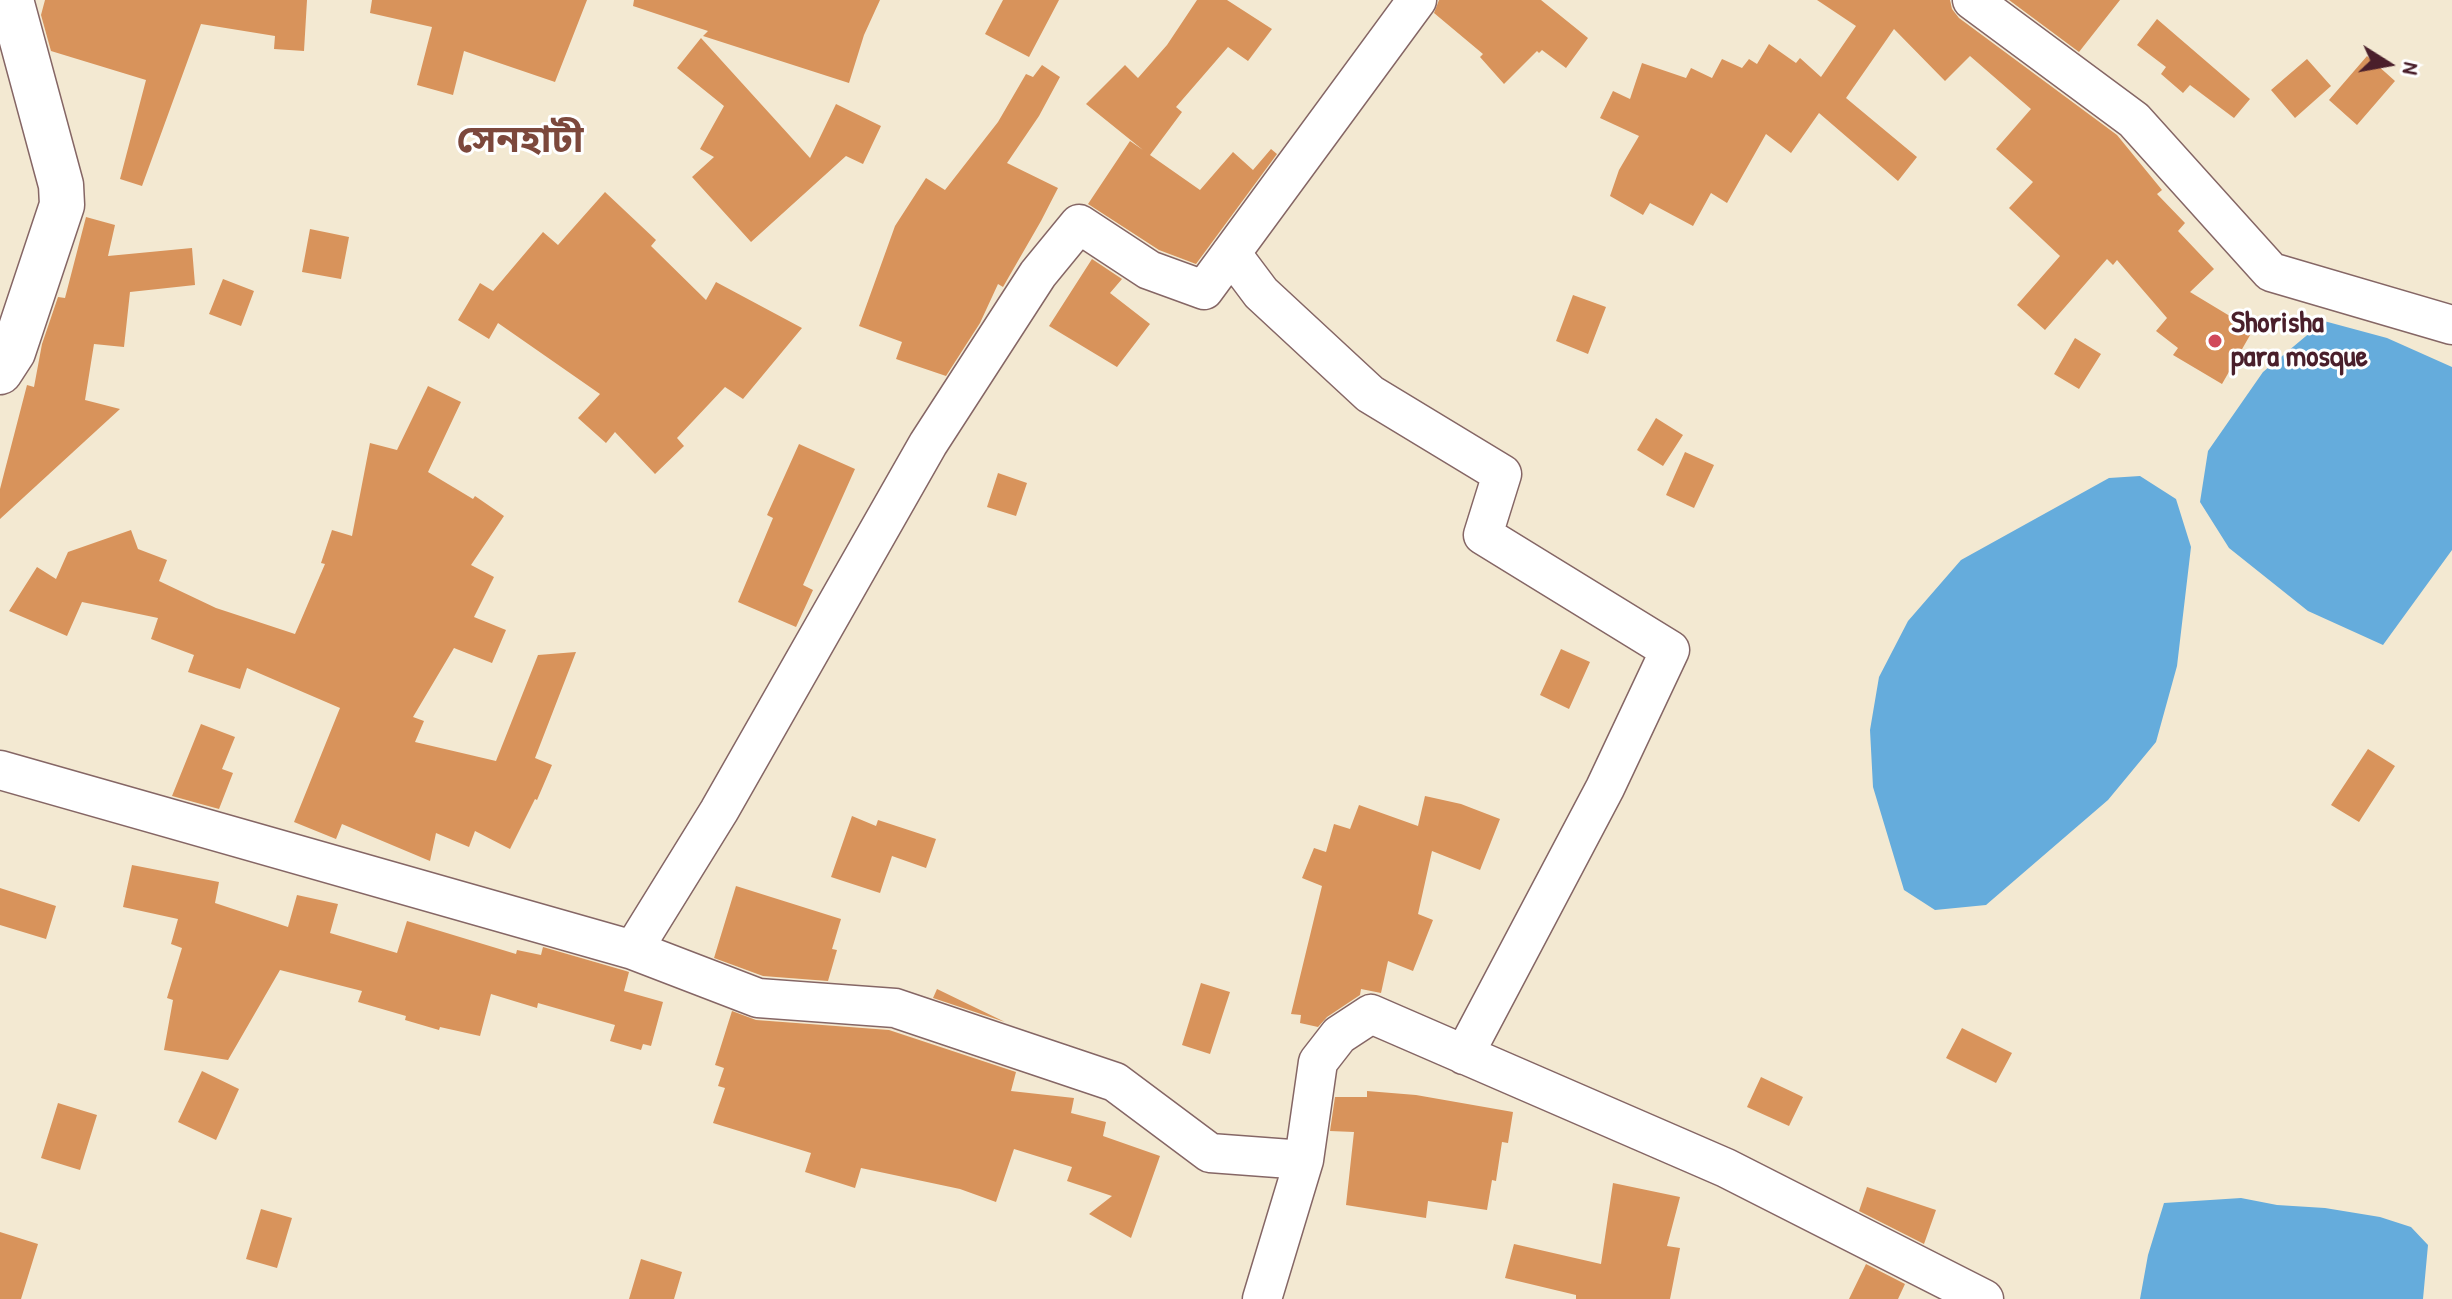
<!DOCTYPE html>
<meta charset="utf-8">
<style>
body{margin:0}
#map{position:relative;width:2452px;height:1299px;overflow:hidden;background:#f3e9d2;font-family:"Patrick Hand",sans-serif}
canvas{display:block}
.north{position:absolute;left:2348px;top:24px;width:80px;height:80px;-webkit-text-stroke:6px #fff;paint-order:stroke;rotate:101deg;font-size:22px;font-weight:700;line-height:32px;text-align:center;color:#4a1f2b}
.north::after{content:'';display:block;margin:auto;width:28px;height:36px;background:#4a1f2b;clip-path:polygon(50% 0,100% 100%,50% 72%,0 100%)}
</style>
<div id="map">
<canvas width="2452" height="1299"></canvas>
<div class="north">N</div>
</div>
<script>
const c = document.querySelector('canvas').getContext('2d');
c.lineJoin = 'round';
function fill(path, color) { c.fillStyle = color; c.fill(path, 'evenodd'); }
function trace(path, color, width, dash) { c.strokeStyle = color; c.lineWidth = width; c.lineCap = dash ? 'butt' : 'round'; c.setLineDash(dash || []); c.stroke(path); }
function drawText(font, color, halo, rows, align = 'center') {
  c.font = font + ' "Patrick Hand","Noto Sans Bengali",sans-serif'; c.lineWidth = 6; c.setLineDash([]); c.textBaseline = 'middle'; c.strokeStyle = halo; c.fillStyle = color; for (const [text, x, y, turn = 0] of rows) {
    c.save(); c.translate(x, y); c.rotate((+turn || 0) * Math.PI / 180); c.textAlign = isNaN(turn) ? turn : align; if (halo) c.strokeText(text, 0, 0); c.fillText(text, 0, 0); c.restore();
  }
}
const water = new Path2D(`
 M2324,321l63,17 65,29v183l-69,95 -75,-34 -79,-63 -29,-46 8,-51 55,-79z
 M2140,476l36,23 15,48 -14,119 -21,76 -48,58 -122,105 -51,5 -31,-20 -31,-103 -3,-57 9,-53 29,-56 53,-61 148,-82z
 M2241,1198l36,7 48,3 55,9 31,10 17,18 -5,54h-283l8,-44 16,-52z`);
const building = new Path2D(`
 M45,0h262l-3,51 -30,-2 1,-13 -74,-12 -59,162 -22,-7 26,-99 -95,-29 -10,-36z
 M372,0h215l-32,82 -91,-31 -11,44 -36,-10 15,-58 -62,-14z
 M634,0h246l-16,35 -15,48 -146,-47 5,-5 -75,-25z
 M1003,0h56l-30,57 -44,-23z
 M1197,0h30l45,29 -24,32 -20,-14 -52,60 6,5 -32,43 50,35 33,-38 20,18 18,-21 6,5 -81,110 -37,-14 -71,-46 42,-63 13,9 -57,-46 39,-39 13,13 29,-33z
 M1439,0h102l47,38 -22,30 -24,-18 -3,3 -2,-2 -33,33 -24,-27 3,-3 -49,-41z
 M1817,0h133l2,9 7,9 158,117 45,55 -5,4 28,29 -7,8 36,38 -24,23 63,38 -31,54 -49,-29 5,-7 -22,-17 11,-13 -50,-58 -4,5 -6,-6 -62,71 -28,-25 43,-49 -51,-48 24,-26 -37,-33 35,-40 -61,-53 -25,25 -51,-52 -48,69 71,59 -19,24 -79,-68 -28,40 -25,-19 -39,69 -16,-10 -18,33 -43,-23 -7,12 -33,-19 9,-26 20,-34 -39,-18 13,-27 17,8 12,-36 44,15 5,-10 21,10 10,-19 20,9 7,-9 8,5 12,-20 27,19 4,-5 21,19 35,-51z
 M2009,0h111l-41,52z
 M2157,19l93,80 -16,19 -44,-33 -7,8 -22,-19 5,-7 -29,-22z
 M701,38l109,120 26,-54 45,22 -18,38 -17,-8 -95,86 -59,-65 22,-20 -14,-8 24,-43 -47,-38z
 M2367,56l28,25 -38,44 -28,-25z
 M2307,59l24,27 -36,32 -24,-28z
 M1042,65l18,12 -21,39 -32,47 51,25 -17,33 -38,66 -5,-3 -18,39 -34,53 -50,-17 6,-17 -43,-16 36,-100 31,-48 19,12 53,-68 28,-48 7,3z
 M605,192l51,48 -5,6 55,54 10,-18 86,46 -59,71 -18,-12 -48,51 7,8 -29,28 -40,-42 -9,11 -28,-25 22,-24 -102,-71 -9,16 -31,-19 22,-37 13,8 50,-59 15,13z
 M86,217l29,8 -7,31 84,-8 3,37 -65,7 -6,55 -30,-3 -9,56 35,9 -120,110v-30l27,-104 7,2 8,-43 16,-47 7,1z
 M310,229l39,8 -8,42 -39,-7z
 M1092,259l30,20 -12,14 40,31 -33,43 -68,-41z
 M223,279l31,12 -13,35 -32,-12z
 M1573,295l33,12 -18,47 -32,-13z
 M2075,338l26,16 -22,35 -25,-15z
 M428,386l33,16 -33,70 45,27 2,-3 29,20 -33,49 23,12 -20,40 32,13 -14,33 -38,-15 -41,69 11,4 -9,21 81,19 42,-106 38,-3 -41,106 17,7 -15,35 -2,-1 -25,50 -35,-18 -6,16 -33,-14 -6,28 -88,-37 -6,15 -42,-17 46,-114 -93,-40 -7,21 -52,-17 6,-17 -43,-16 7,-21 -76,-16 -15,34 -58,-25 28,-44 19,12 12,-27 63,-22 7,19 29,11 -8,21 57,27 79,26 30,-70 -4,-1 11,-33 20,6 18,-93 27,7z
 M1656,418l27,17 -20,31 -26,-16z
 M799,444l56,25 -52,116 10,5 -17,37 -58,-25 35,-84 -6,-3z
 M1685,452l29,13 -20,43 -28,-13z
 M998,473l29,10 -11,33 -29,-9z
 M1561,649l29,13 -21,47 -29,-14z
 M201,724l34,13 -13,32 11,4 -14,36 -47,-13z
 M2368,749l27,17 -36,56 -28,-17z
 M1425,796l36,8 39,15 -20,51 -48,-19 -14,63 15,6 -20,51 -25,-10 -7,32 -20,-4 -1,6 -33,22 -9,10 -18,-4 1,-8 -10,-1 31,-128 -20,-8 12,-30 12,4 8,-28 16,5 9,-24 59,21z
 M852,816l24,10 2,-6 58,19 -10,29 -34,-12 -12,37 -49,-16z
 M132,865l87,17 -4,21 73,24 9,-32 41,9 -8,29 67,20 10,-32 109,33 1,-4 24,5 2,-8 83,24 3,1 -5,19 39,11 -12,44 -8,-2 -2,6 -31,-9 5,-16 -77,-22 -1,5 -46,-14 -11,42 -40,-9 -1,3 -34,-10 1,-4 -48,-14 4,-11 -82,-21 -52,90 -64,-10 9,-50 -6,-2 15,-50 -11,-4 7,-25 -55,-12z
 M736,886l105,33 -9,30 5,1 -9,31 -65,-5 -49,-18z
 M0,888l56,18 -10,33 -46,-14z
 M1201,983l29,9 -20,62 -28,-9z
 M937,989l68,33 -72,-24z
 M732,1011l24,9 133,10 127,42 -5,19 63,7 -3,15 35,9 -3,14 57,20 -29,82 -42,-24 23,-18 -45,-15 5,-14 -58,-18 -18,53 -36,-13 -99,-21 -6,20 -50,-16 6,-19 -98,-30 12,-35 -7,-2 6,-18 -9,-3z
 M1962,1028l50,25 -16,30 -50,-25z
 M202,1071l37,18 -23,51 -38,-18z
 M1761,1077l42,20 -14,29 -42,-19z
 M1367,1091l49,4 97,17 -5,31 -6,-1 -6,39 -4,-1 -5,30 -59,-9 -2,17 -80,-13 8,-73 -24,-1 5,-34h32z
 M58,1103l39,12 -17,55 -39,-12z
 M1613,1183l67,14 -13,49 13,2 -10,51h-94v-4l-71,-17 9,-34 87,20z
 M1867,1187l69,23 -12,34 -65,-33z
 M261,1209l31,9 -15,50 -31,-9z
 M0,1232l38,12 -17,55h-21z
 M641,1259l41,13 -8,27h-45z
 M1866,1264l39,20 -7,15h-49z`);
const minor = new Path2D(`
 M1972,0l162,120 137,152 181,53
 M1231,253l30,40 109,101 132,80 -19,61 187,115 -65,138 -141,267
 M0,770l633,180 86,-139 209,-367 110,-170 41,-50 70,46 55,20 213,-290
 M633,950l125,48 137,10 220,74 95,71 94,7 -42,139
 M1304,1160l14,-98 21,-27 32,-21 355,154 258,131`);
const tertiary = new Path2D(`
 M0,372l13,-20 49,-147 -1,-20 -50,-185`);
const markers = [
 [2215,341,8,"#d1495b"]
];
const poiNames = [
 ["Shorisha",2231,324],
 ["para mosque",2231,358]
];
const districtNames = [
 ["সেনহাটী",520,142]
];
fill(water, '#65acdc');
fill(building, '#d8935b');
trace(minor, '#856665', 41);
trace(tertiary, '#856665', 47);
trace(minor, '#fff', 38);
trace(tertiary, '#fff', 44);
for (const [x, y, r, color] of markers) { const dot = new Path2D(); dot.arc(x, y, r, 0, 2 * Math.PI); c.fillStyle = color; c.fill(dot); trace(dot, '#fff', 3); }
drawText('bold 30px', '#4a1f2b', '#fff', poiNames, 'left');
drawText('bold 38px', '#7c483c', '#fff', districtNames);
</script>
